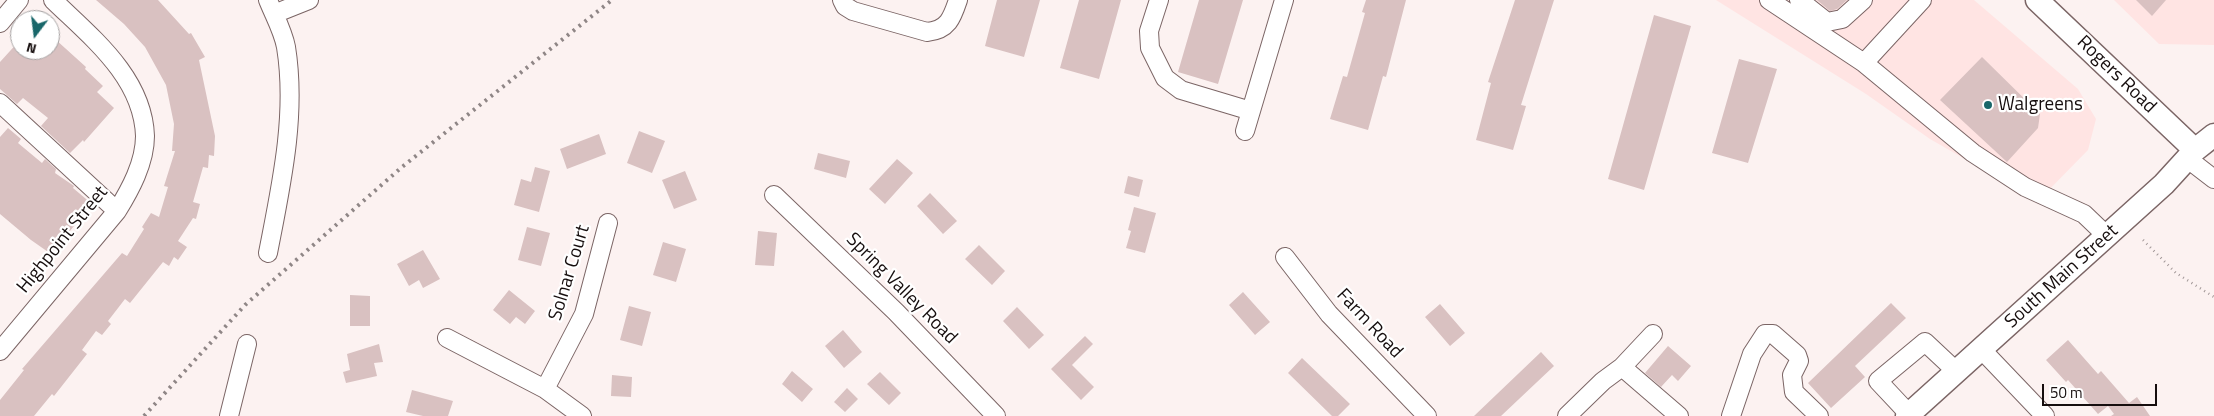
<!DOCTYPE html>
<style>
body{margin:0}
#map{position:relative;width:2214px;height:416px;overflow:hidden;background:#fcf2f1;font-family:"Titillium Web",sans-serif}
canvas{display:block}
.north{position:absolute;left:10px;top:10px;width:50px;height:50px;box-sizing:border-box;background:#fff;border:1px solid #a29f9f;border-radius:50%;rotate:195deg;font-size:14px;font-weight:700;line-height:20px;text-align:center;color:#160e0e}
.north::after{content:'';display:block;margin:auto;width:18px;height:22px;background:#19676a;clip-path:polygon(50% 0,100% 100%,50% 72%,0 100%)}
.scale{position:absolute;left:2042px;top:384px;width:115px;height:22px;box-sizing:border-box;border:2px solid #160e0e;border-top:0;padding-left:6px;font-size:15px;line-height:18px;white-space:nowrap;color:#160e0e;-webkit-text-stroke:4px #fff;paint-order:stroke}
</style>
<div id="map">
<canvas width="2214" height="416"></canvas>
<div class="north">N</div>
<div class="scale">50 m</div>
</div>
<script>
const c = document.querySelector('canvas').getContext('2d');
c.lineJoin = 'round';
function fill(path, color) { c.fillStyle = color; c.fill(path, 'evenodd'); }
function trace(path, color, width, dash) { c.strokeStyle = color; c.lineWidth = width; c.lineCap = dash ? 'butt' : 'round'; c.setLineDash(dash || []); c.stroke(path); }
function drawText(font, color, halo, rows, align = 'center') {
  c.font = font + ' "Titillium Web",sans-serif'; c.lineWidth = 4.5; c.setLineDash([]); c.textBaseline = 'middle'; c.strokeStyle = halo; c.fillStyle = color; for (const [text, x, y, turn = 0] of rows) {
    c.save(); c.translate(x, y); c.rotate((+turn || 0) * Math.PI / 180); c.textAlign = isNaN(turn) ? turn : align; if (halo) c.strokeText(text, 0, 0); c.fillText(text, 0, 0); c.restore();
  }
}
const built = new Path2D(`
 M1716,0h258l104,89 18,30 -8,31 -50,51 -108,-62 -64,-45z
 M2114,0h100v45l-55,-1z`);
const building = new Path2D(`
 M96,0h62l31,34 2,-1 14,24 -6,3 16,76 -1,20 -5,-1 -1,13 -5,-1 -10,35 7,2 -4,15 -3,-1 -15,23 9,6 -9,13 -4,-3 -5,9 -6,-4 -33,41 -5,-4 -17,22 3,3 -9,11 -6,-4 -14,19 5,4 -33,42 -2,-2 -18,22h-34v-16l24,-30 -2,-1 100,-116 5,3 17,-27 -2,-2 9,-14 8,4 9,-30 -4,-1 11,-35h-3l2,-27 -8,-39 -21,-38 -21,-23z
 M997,0h43l-16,57 -39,-11z
 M1079,0h42l-22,79 -39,-11z
 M1199,0h44l-25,84 -40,-12z
 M1366,0h40l-20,77 -3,-1 -15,54 -38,-11 13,-43 4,1 18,-64 -3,-1z
 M1515,0h39l-33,105 5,1 -13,44 -37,-10 15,-57 -3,-1z
 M1817,0h30l-10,9 -7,2z
 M2136,0h30l-14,16z
 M1654,15l37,11 -47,164 -36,-11z
 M55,39l31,28 -1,2 18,17 -6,6 17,16 -30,34 -1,-2 -13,13 -29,-27 7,-8 -25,-20 -6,6 -17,-15v-27l20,-22v10h30v-6z
 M1982,57l58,57 -2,14 -31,34 -67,-62z
 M1739,59l38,10 -29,94 -36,-10z
 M8,128l13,11 -3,4 24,20 3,-4 11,10 -1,4 19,13 -1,2 19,16 -41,50 -20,-14 -31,-26v-77z
 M639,131l26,10 -13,32 -25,-10z
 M599,134l7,20 -39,15 -7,-20z
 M818,153l32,8 -4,17 -32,-9z
 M897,159l16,14 -28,31 -16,-15z
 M535,167l15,4 -11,41 -25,-7 7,-26 10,3z
 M685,171l12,29 -23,9 -12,-29z
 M1128,176l15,4 -4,17 -15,-4z
 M930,193l27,28 -14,13 -26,-28z
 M1134,207l22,6 -11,40 -19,-5 5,-17 -3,-1z
 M527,227l23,6 -9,33 -23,-6z
 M758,231l19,2 -3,33 -19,-1z
 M663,242l23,7 -10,33 -23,-7z
 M979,245l26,26 -13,14 -27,-26z
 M423,250l17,29 -17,9 -4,-8 -10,6 -12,-22z
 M509,290l26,21 -10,13 -9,-7 -6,7 -17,-14z
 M1243,292l27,30 -15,13 -26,-30z
 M350,295l20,1v30h-20z
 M1891,303l15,15 -51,48 10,11 -34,31 -23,-25z
 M1440,304l25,29 -15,13 -25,-29z
 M629,306l22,6 -9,34 -22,-6z
 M1017,307l27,28 -15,14 -26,-28z
 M843,330l19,22 -18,16 -19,-22z
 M1085,336l8,8 -21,21 22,22 -13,13 -30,-31z
 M2068,340l30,34 3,-3 28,32 8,-6 13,19h-39l3,-2 -6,-8 -10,8 -30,-34 -2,2 -20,-22z
 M379,344l4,18 -9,1 3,13 -31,7 -3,-11 7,-2 -3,-16z
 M1668,346l23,20 -13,15 -6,-6 -11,12 -16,-14z
 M1541,352l13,14 -53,50h-27z
 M1302,358l48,46 -12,12h-6l-44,-43z
 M792,371l21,18 -11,13 -20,-18z
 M880,372l21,21 -12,12 -22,-21z
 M612,375l20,2 -1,20 -20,-1z
 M847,388l11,11 -13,13 -11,-10z
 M412,390l41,11 -5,15h-25l-17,-4z`);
const path = new Path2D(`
 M2143,240l33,33 38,24`);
const minor = new Path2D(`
 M268,0c6,15 15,31 18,47 11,68 -5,139 -18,206
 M842,0l3,6 8,5 74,21c21,-2 25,-14 31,-32
 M1159,0l-10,31 1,17 15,30 16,12 70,21
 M1769,0l95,63 58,-63
 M1799,0l28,22 15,-3 21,-19
 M274,14l35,-14
 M0,23l19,-23
 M1864,63l109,90 52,34 59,27 23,22
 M0,103l117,108
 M1245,131l39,-131
 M2188,159l26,20
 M774,195l122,117 100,104
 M1285,257l44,57 98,102
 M447,338l98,51 37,27
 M1982,350l63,66
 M0,351l117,-140c13,-21 28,-48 28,-75 -2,-59 -54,-99 -92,-136
 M1622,367l31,-33
 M545,389l39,-75 24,-91
 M1909,414l-31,-33 47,-39 32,30
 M229,416l18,-72
 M1567,416l36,-35 19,-14 57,49
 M1731,416l21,-62 13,-20h8l24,21 2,6 -7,14 2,17 25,24`);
const major = new Path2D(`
 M2037,0l158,150
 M1907,416l257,-232 31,-34 19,-15`);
const rail = new Path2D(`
 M144,416l101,-111 157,-138 210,-167`);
const markers = [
 [1988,105,5,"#19676a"]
];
const streetNames = [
 ["Rogers Road",2116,75,44],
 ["Highpoint Street",63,240,-51],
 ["Solnar Court",570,273,-73],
 ["South Main Street",2062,277,-42],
 ["Spring Valley Road",901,289,45],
 ["Farm Road",1369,324,47]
];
const poiNames = [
 ["Walgreens",1998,105]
];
fill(built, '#ffe4e3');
fill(building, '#d9c1c1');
trace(minor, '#7b6565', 20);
trace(major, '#7b6565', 25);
trace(path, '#a39999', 2.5, [1, 4]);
trace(minor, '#fff', 18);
trace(major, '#fff', 22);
trace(rail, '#8f8686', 4, [2.5, 5]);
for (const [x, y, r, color] of markers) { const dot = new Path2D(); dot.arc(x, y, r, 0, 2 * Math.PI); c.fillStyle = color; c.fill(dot); trace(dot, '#fff', 2); }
drawText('19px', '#160e0e', '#fff', streetNames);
drawText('19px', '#160e0e', '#fff', poiNames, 'left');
</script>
